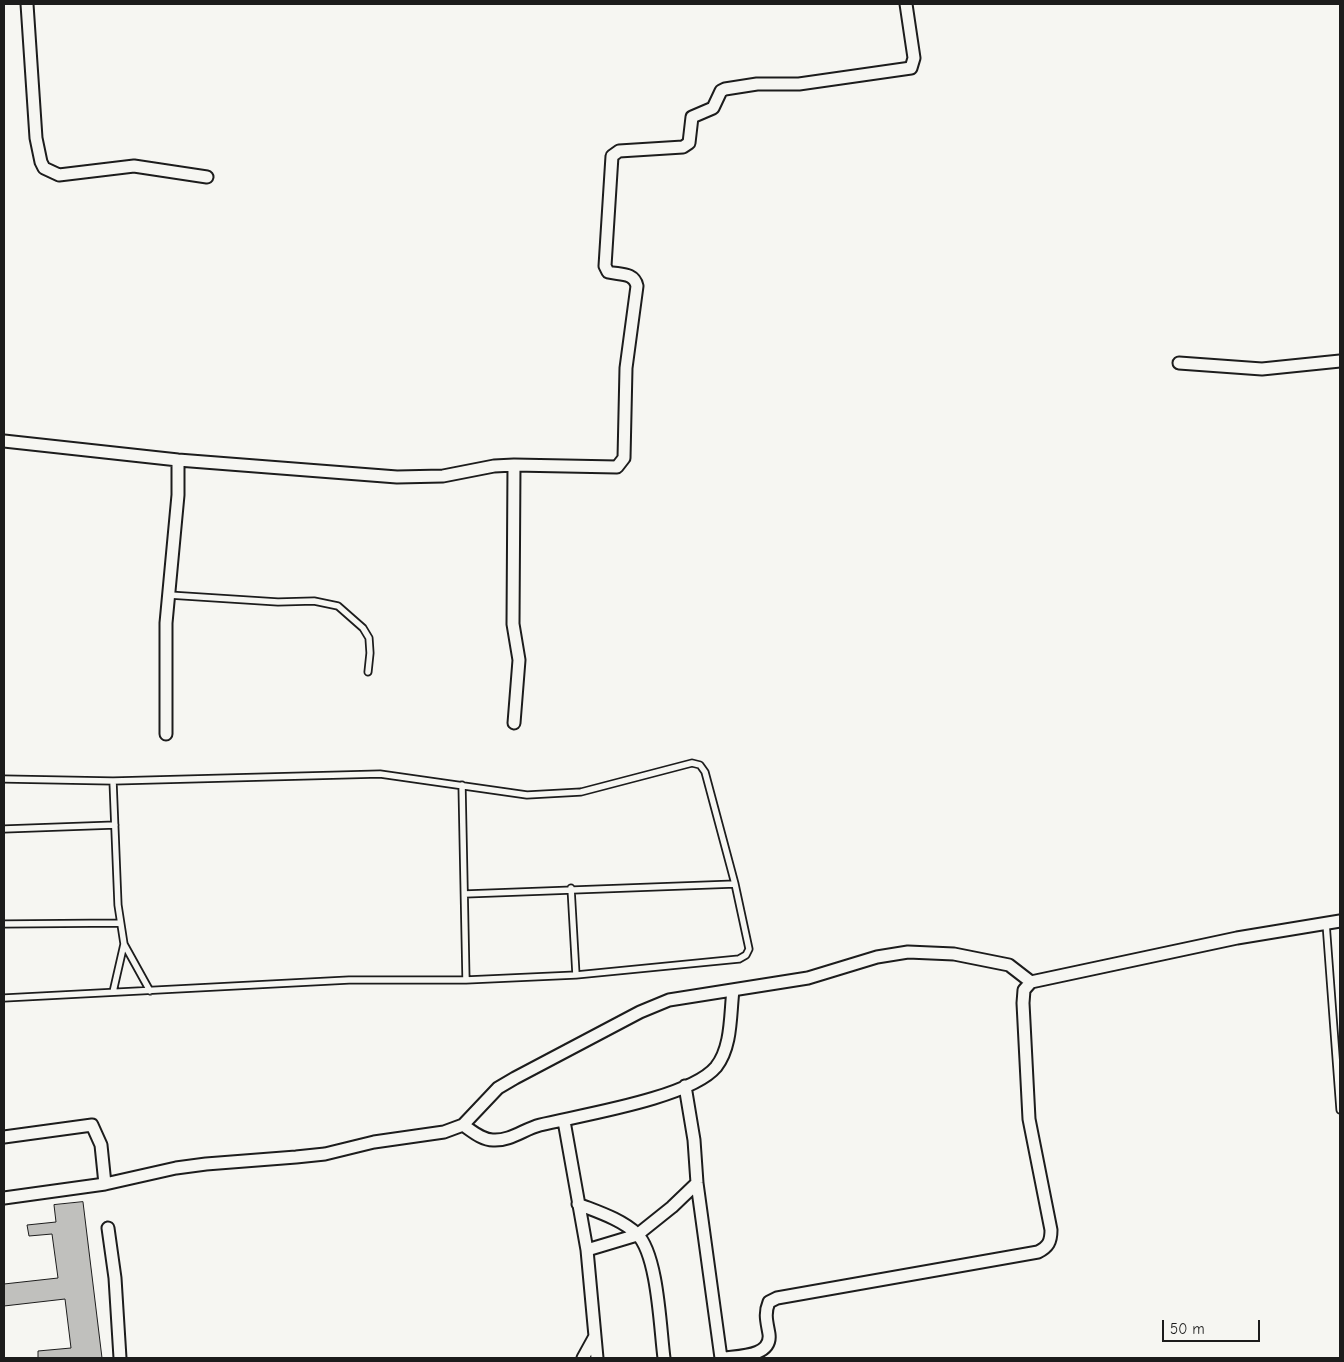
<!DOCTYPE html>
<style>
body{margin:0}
#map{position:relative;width:1344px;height:1362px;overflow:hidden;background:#f6f6f2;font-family:"Comic Neue",sans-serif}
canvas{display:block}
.frame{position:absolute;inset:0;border:5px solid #1c1c1c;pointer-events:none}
.scale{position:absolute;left:1162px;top:1320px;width:98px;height:22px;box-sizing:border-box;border:2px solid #1c1c1c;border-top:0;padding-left:6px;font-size:15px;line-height:18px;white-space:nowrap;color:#1c1c1c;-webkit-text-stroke:4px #f6f6f2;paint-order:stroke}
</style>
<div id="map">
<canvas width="1344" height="1362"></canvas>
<div class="frame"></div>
<div class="scale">50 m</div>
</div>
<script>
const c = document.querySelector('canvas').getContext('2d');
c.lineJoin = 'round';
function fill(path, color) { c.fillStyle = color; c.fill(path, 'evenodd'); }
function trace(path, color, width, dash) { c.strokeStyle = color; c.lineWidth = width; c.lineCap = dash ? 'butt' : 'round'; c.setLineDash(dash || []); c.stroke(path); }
const building = new Path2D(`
 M83,1202l19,156h-64v-7l33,-3 -6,-49 -61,7v-22l54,-6 -6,-44 -23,2 -2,-11 29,-3 -2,-17z`);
const service = new Path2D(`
 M169,595l109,7 36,-1 24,5 25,22 6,10 1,15 -2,19
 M4,779l109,2 267,-7 147,21 54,-3 111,-29 8,2 5,7 30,112 14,65 -3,6 -7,4 -163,16 -110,5h-117l-345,18
 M113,781l5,124 6,39 26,47
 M462,785l4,195
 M4,829l111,-4
 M571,888l5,87
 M465,894l270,-10
 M1326,923l14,187
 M4,924l116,-1
 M113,992l11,-48`);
const minor = new Path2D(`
 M27,4l9,134 5,24 3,6 15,7 75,-9 73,11
 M1179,363l83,6 78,-8
 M4,441l174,19 219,17 46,-1 51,-10 20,-1 103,2 7,-9 2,-90 11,-82c-3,-14 -17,-11 -29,-14l-3,-6 7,-110 7,-5 64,-4 6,-4 3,-26 21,-9 8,-17 4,-2 32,-5h42l112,-16 3,-10 -8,-54
 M514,723l5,-63 -6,-36 1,-159
 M166,734v-111l12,-128v-35
 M685,1086l9,54 3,43 24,175
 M564,1121l23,129 10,108
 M463,1125c9,6 19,15 30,15 18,1 31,-11 47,-15 41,-10 150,-27 176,-58 16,-20 14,-52 17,-77
 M4,1137l88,-12 9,20 4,39
 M4,1198l101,-14 71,-16 30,-4 90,-7 29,-3 49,-12 70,-10 19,-7 35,-37 17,-10 125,-66 29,-12 139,-22 69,-21 31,-5 46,2 55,11 22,17
 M578,1204c20,8 43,15 59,30 21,21 23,94 27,124
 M108,1228l7,50 5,80
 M587,1250l50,-15 35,-28 25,-24
 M583,1358l11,-20
 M725,1358c15,-2 47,-2 44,-24 -2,-12 -5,-20 0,-32l8,-4 261,-46c10,-5 13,-10 13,-22l-22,-111 -6,-116 1,-13 7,-8 206,-44 103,-17`);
fill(building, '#c0c0bd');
trace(building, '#1c1c1c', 1);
trace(service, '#1c1c1c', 9);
trace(minor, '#1c1c1c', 15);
trace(service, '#f6f6f2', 5.5);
trace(minor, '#f6f6f2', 11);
</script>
